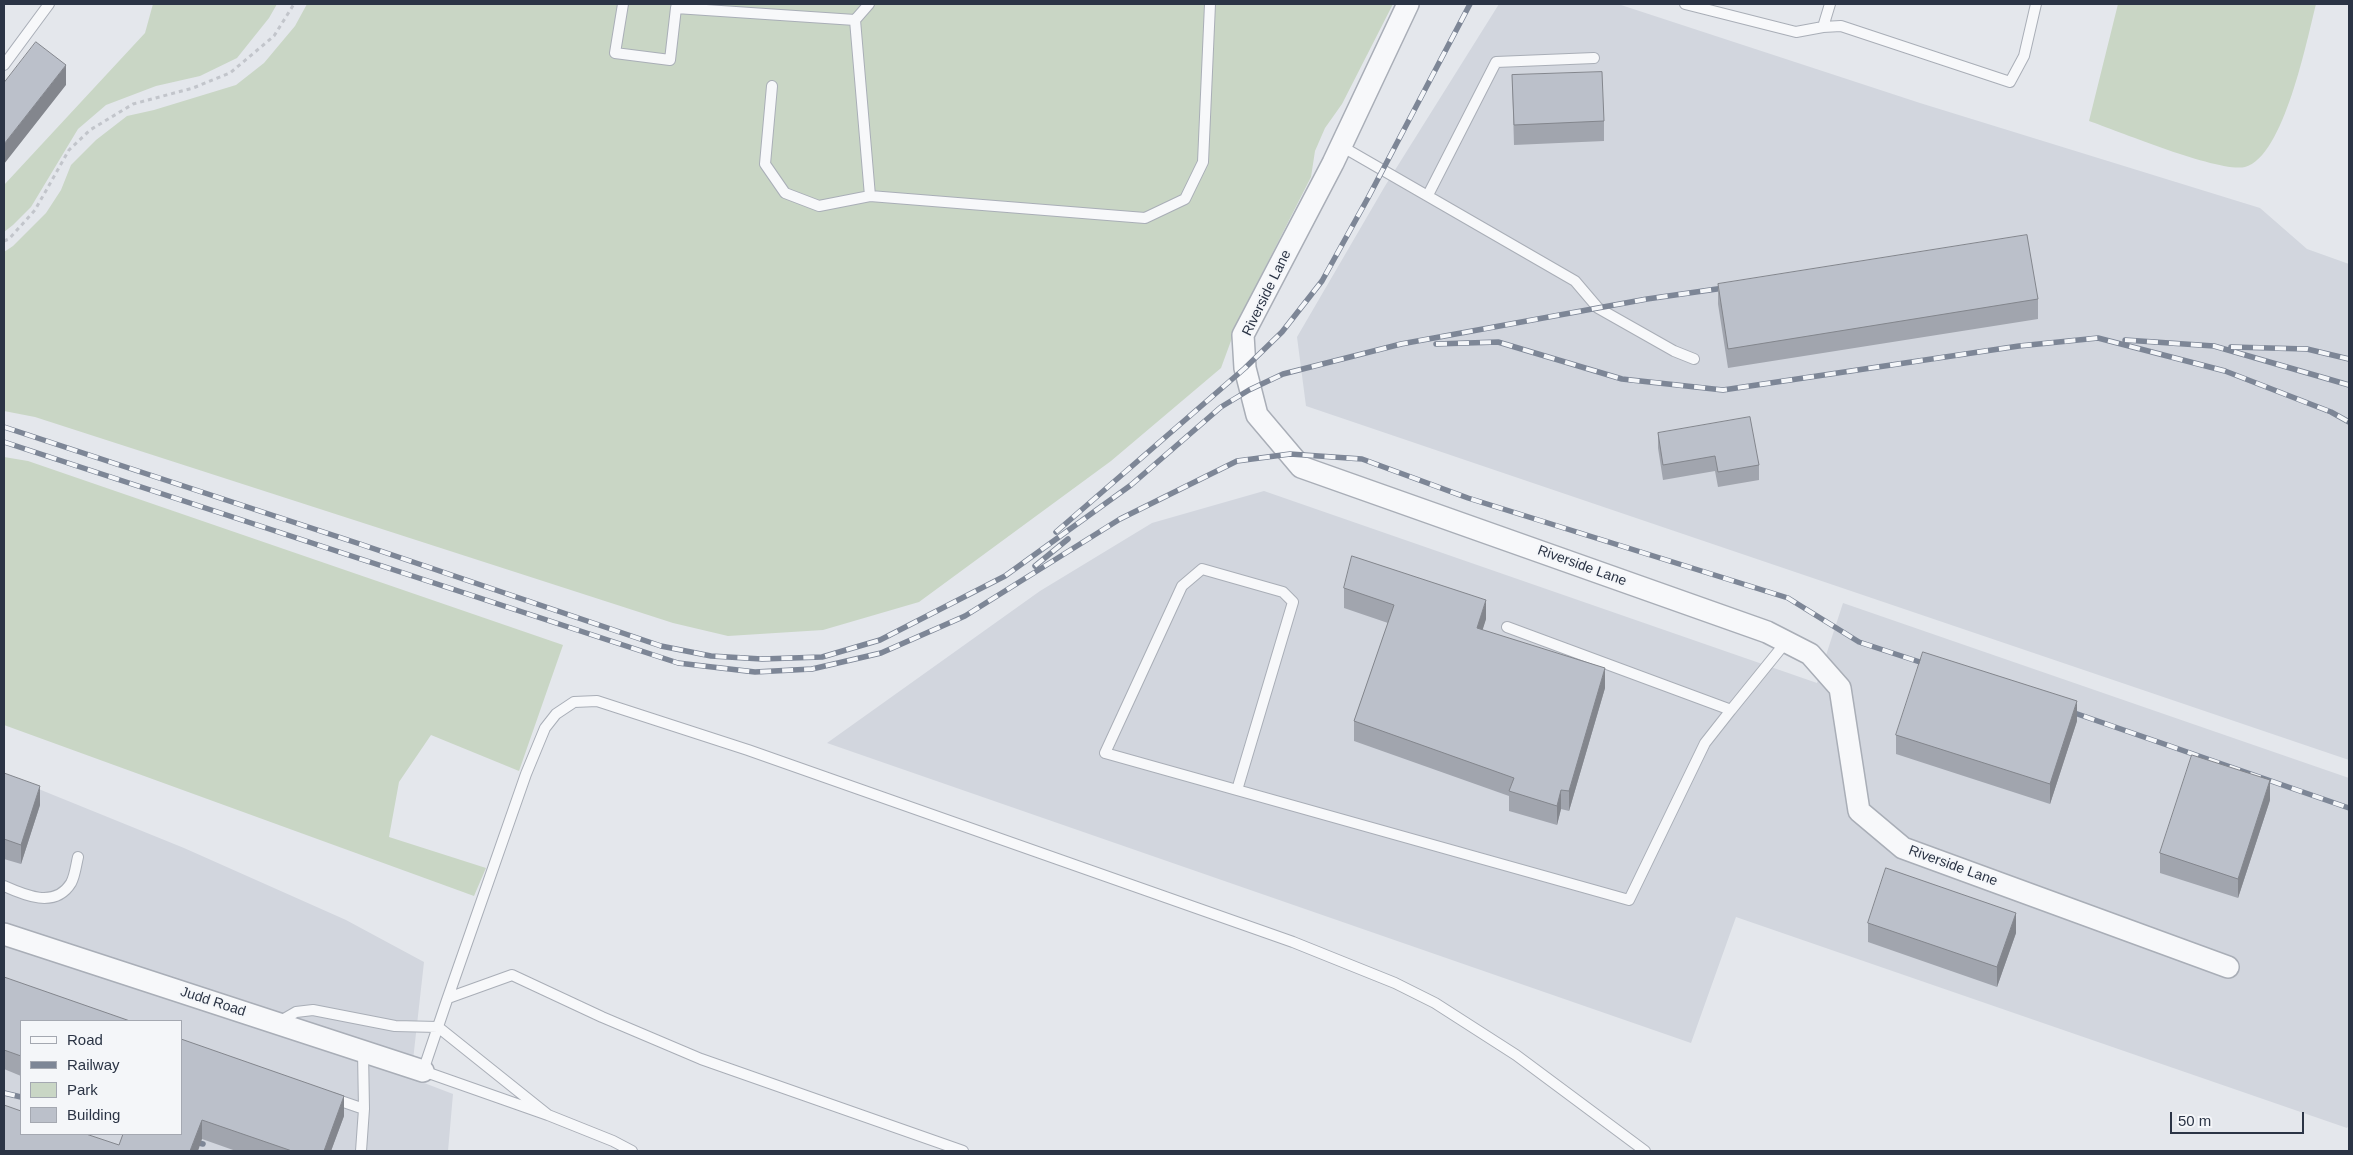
<!DOCTYPE html>
<style>
body{margin:0}
#map{position:relative;width:2353px;height:1155px;overflow:hidden;background:#e4e7ec;font-family:Arial,sans-serif}
canvas{display:block}
.frame{position:absolute;inset:0;border:5px solid #2b3445;pointer-events:none}
.legend{position:absolute;left:20px;top:1020px;width:162px;height:115px;box-sizing:border-box;background:#f4f6f9;border:1px solid #a4a8b1;margin:0;padding:6px 9px;list-style:none;font-size:15px;color:#2b3445}
.legend li{display:flex;align-items:center;gap:10px;height:25px}
.legend b{width:25px;border:1px solid #a4a8b1}
.scale{position:absolute;left:2170px;top:1112px;width:134px;height:22px;box-sizing:border-box;border:2px solid #2b3445;border-top:0;padding-left:6px;font-size:15px;line-height:18px;white-space:nowrap;color:#2b3445;-webkit-text-stroke:4px #f4f6f9;paint-order:stroke}
</style>
<div id="map">
<canvas width="2353" height="1155"></canvas>
<div class="frame"></div>
<ul class="legend">
<li><b style="height:6px;background:#f7f8fa"></b>Road</li>
<li><b style="height:6px;background:#7d8696"></b>Railway</li>
<li><b style="height:14px;background:#c9d6c5"></b>Park</li>
<li><b style="height:14px;background:#bbc0ca"></b>Building</li>
</ul>
<div class="scale">50 m</div>
</div>
<script>
const c = document.querySelector('canvas').getContext('2d');
c.lineJoin = 'round';
function fill(path, color) { c.fillStyle = color; c.fill(path, 'evenodd'); }
function trace(path, color, width, dash) { c.strokeStyle = color; c.lineWidth = width; c.lineCap = dash ? 'butt' : 'round'; c.setLineDash(dash || []); c.stroke(path); }
function drawText(font, color, halo, rows, align = 'center') {
  c.font = font + ' Arial,sans-serif'; c.lineWidth = 4; c.setLineDash([]); c.textBaseline = 'middle'; c.strokeStyle = halo; c.fillStyle = color; for (const [text, x, y, turn = 0] of rows) {
    c.save(); c.translate(x, y); c.rotate((+turn || 0) * Math.PI / 180); c.textAlign = isNaN(turn) ? turn : align; if (halo) c.strokeText(text, 0, 0); c.fillText(text, 0, 0); c.restore();
  }
}
const built = new Path2D(`
 M1499,4h119l302,99 340,105 47,41 42,15v496l-1043,-354 -9,-69 88,-151z
 M1264,491l553,192 26,-80 506,175v347l-2,3 -611,-211 -45,126 -864,-300 213,-152 112,-68z
 M4,775l180,73 162,72 78,42 -13,116 42,16 -5,57h-444zM21,1021h160v113h-160z`);
const green = new Path2D(`
 M153,4h124l-8,14 -32,40 -37,18 -44,10 -50,19 -28,24 -47,78 -18,18 -9,7v-47l141,-152z
 M307,4h1086l-51,100 -17,24 -10,23 -4,26 -72,142 -18,49 -110,93 -192,141 -96,28 -95,6 -55,-13 -638,-206 -31,-6v-159l9,-6 33,-33 15,-23 10,-25 25,-25 31,-24 27,-6 82,-25 28,-22 31,-37z
 M2118,4h198c-9,35 -32,153 -71,163 -26,6 -127,-36 -156,-46z
 M4,457l24,4 535,184 -44,126 -88,-36 -32,47 -10,55 97,31 -12,28 -470,-171z`);
const path = new Path2D(`
 M4,241l5,-2 26,-29 34,-60 21,-20 43,-26 60,-16 37,-15 44,-37 20,-32`);
const lane = new Path2D(`
 M623,4l-8,49 55,7 6,-52
 M677,4l-1,4 179,12 15,176 275,22 40,-19 18,-37 7,-158
 M1685,4l111,28 27,-5 18,-1 169,56 14,-26 12,-52
 M855,20l14,-16
 M1823,27l7,-23
 M4,65l45,-61
 M772,86l-7,78 20,29 34,13 51,-10
 M1341,146l234,135 23,27 76,43 20,8
 M1428,195l68,-133 98,-4
 M1507,627l224,83 55,-68
 M1237,790l56,-188 -10,-10 -81,-23 -20,17 -77,167 524,147 76,-157 26,-33
 M4,886c20,9 51,23 67,-3 4,-7 5,-18 7,-26
 M448,998l64,-23 90,42 99,42 262,92
 M277,1023l19,-11 17,-2 82,16 43,1 110,88 -125,-44 24,-71 79,-226 19,-46 11,-14 18,-12 23,-1 151,49 545,192 102,41 40,20 81,52 129,96
 M332,1098l32,11
 M548,1115l65,26 19,10
 M361,1151l3,-42 -1,-57`);
const street = new Path2D(`
 M1408,4l-75,159 -90,172 2,33 12,47 44,52 466,165 43,22 30,34 19,123 44,37 325,119
 M4,934l419,137`);
const rail = new Path2D(`
 M2125,340l89,6 135,39
 M1436,344l62,-2 124,37 101,11 296,-44 79,-8 127,33 106,41 18,10
 M2231,347l76,2 42,10
 M4,427l356,117 301,102 50,10 51,3 60,-2 58,-17 125,-64 126,-91 90,-78 28,-17 34,-16 118,-30 246,-45 84,-12
 M4,442l674,221 77,9 57,-3 69,-16 84,-37 155,-97 117,-58 53,-7 72,5 106,39 320,100 71,44 73,24
 M1056,532l189,-164 37,-36 40,-51 47,-85 101,-192
 M1035,566l33,-27
 M2063,709l286,99
 M4,1093l17,4
 M162,1134l41,10`);
const wall = new Path2D(`
 M1512,75l92,46v20l-90,4z
 M1718,284l320,15v20l-310,49 -10,-64z
 M1658,433l101,32v15l-41,7 -3,-16 -52,9 -5,-32z
 M1344,588l142,31 -4,11 123,58 -36,123 -8,-2 -4,16 -48,-14v-15l-155,-55v-20l34,-98 -44,-15z
 M2077,721l-27,83 -154,-50v-19z
 M4,773l36,32 -19,59 -17,-5z
 M2270,800l-32,98 -78,-25v-20z
 M1868,923l148,10 -19,54 -129,-45z
 M4,977l17,44v55l-17,-7z
 M181,1039l163,77 -13,35h-95l-34,-12 -83,6z`);
const shadedWall = new Path2D(`
 M66,65v20l-62,79v-20z
 M1486,600v19l-9,29v-20z
 M1605,668v20l-36,123v-20z
 M2077,701v20l-27,83v-20z
 M2270,780v20l-32,98v-19z
 M40,786v19l-19,59v-19z
 M1561,790v19l-4,16v-19z
 M2016,913v20l-19,54v-20z
 M344,1096v20l-13,35h-7z
 M202,1120v19l-4,12h-8z`);
const building = new Path2D(`
 M36,42l30,23 -62,79v-61z
 M1602,72l2,49 -90,4 -2,-50z
 M2027,235l11,64 -310,50 -10,-65z
 M1750,417l9,48 -41,7 -3,-16 -52,9 -5,-32z
 M1352,556l134,44 -9,28 128,40 -36,123 -8,-1 -4,16 -48,-15 5,-13 -160,-57 40,-116 -50,-17z
 M1923,652l154,49 -27,83 -154,-49z
 M2192,755l78,25 -32,99 -78,-26z
 M4,773l36,13 -19,59 -17,-6z
 M1886,868l130,45 -19,54 -129,-44z
 M4,977l126,44h-109v35l-17,-6z
 M181,1039l163,57 -20,55h-32l-90,-31 -12,31h-186v-46l17,6v23h65l33,11 4,-11h58z`);
const streetNames = [
 ["Riverside Lane",1267,293,-64],
 ["Riverside Lane",1582,566,20],
 ["Riverside Lane",1953,866,20],
 ["Judd Road",213,1002,18]
];
fill(built, '#d2d6de');
fill(green, '#c9d6c5');
trace(lane, '#a9aeb7', 12);
trace(street, '#a9aeb7', 24);
trace(path, '#c2c5cb', 3, [4, 4]);
trace(lane, '#f7f8fa', 10);
trace(street, '#f7f8fa', 21);
trace(rail, '#7d8696', 5.5);
trace(rail, '#f4f6f9', 4, [11]);
fill(wall, '#a1a5ae');
fill(shadedWall, '#83868d');
fill(building, '#bbc0ca');
trace(building, '#83868d', 1);
drawText('14px', '#2b3445', '#f4f6f9', streetNames);
</script>
